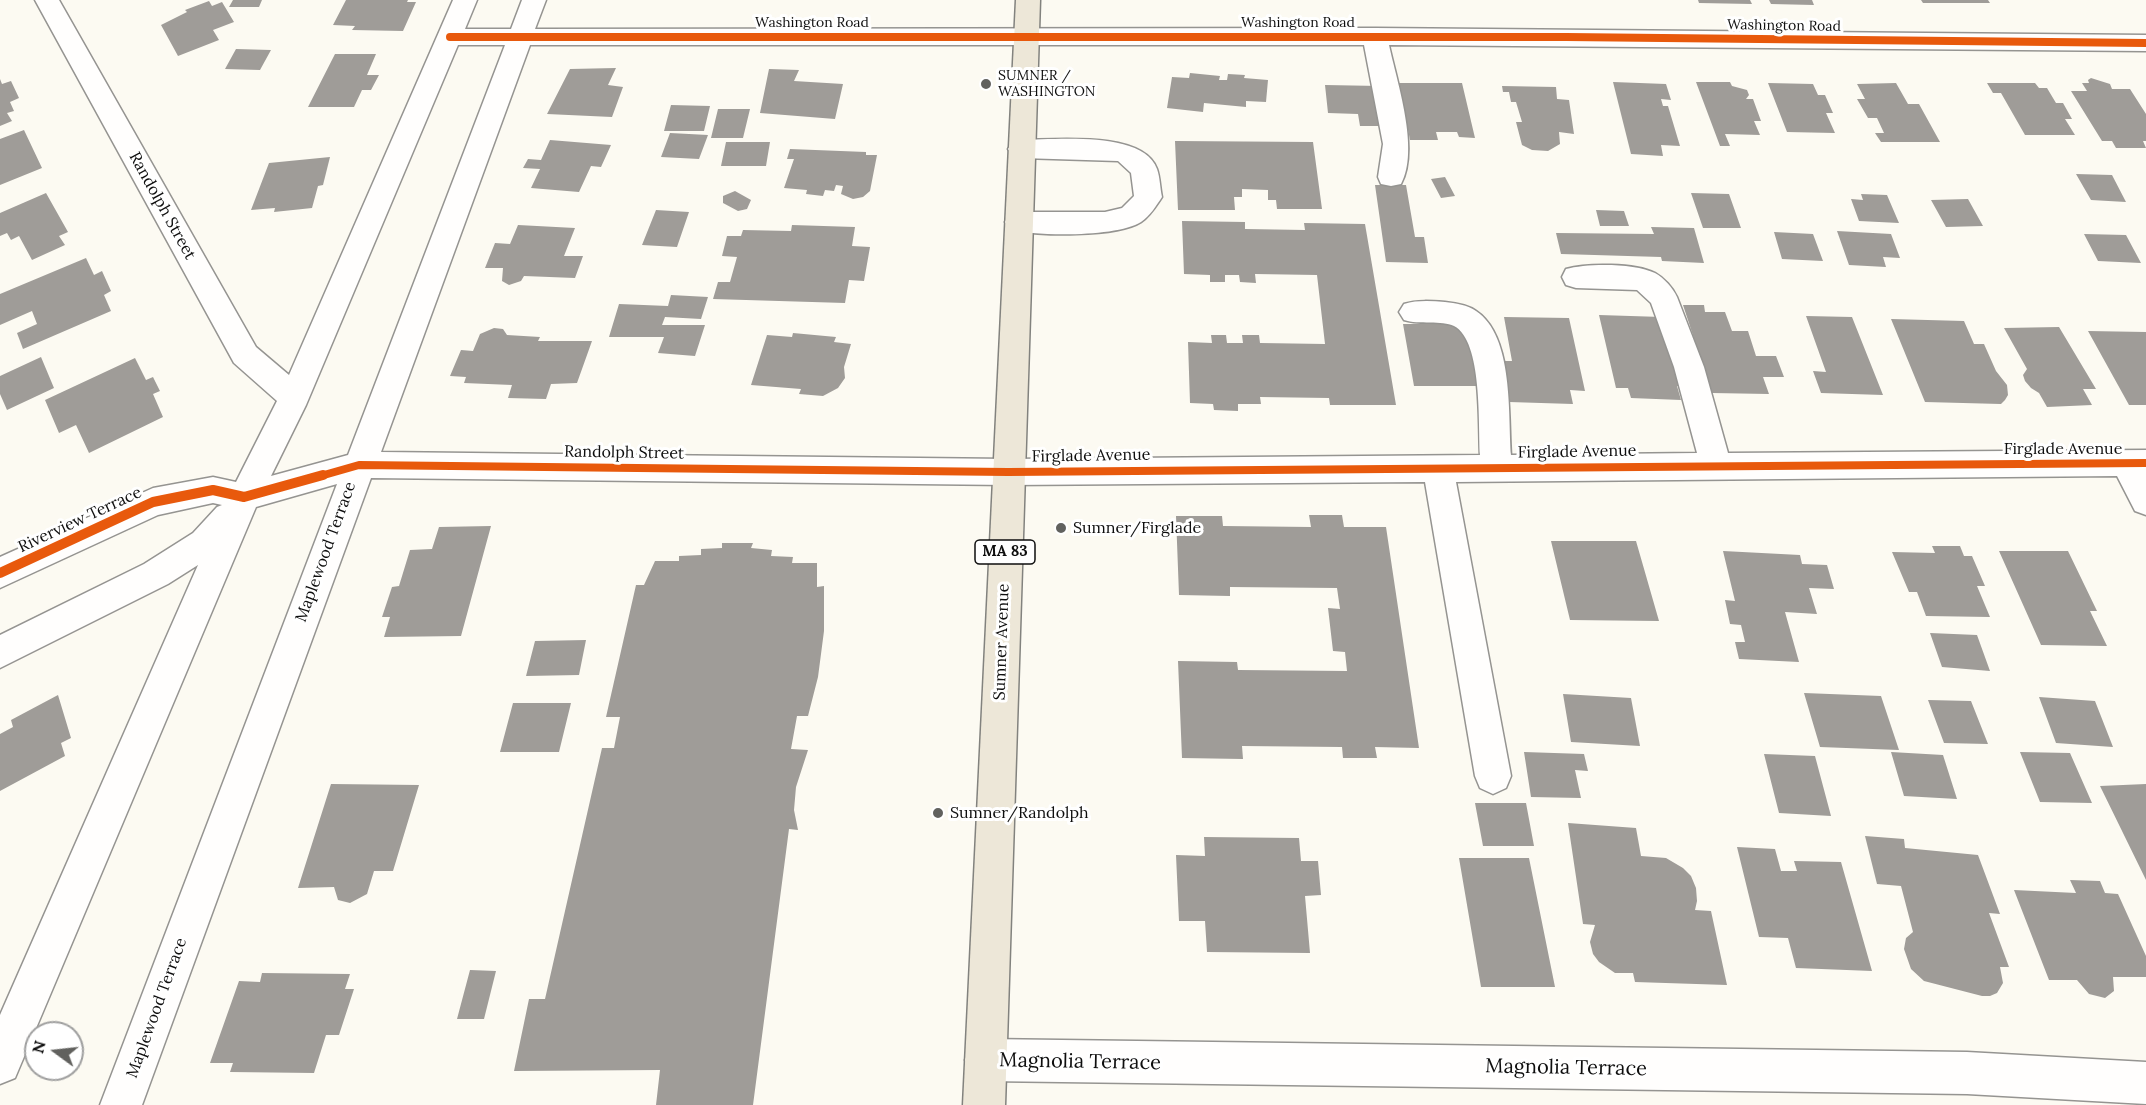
<!DOCTYPE html>
<style>
body{margin:0}
#map{position:relative;width:2146px;height:1105px;overflow:hidden;background:#fcfaf2;font-family:Lora,serif}
canvas{display:block}
.north{position:absolute;left:24px;top:1021px;width:60px;height:60px;box-sizing:border-box;background:#fff;border:2px solid #9f9f9f;border-radius:50%;rotate:285deg;font-size:16px;font-weight:700;line-height:24px;text-align:center;color:#0e0e0e}
.north::after{content:'';display:block;margin:auto;width:21px;height:27px;background:#61615e;clip-path:polygon(50% 0,100% 100%,50% 72%,0 100%)}
</style>
<div id="map">
<canvas width="2146" height="1105"></canvas>
<div class="north">N</div>
</div>
<script>
const c = document.querySelector('canvas').getContext('2d');
c.lineJoin = 'round';
function fill(path, color) { c.fillStyle = color; c.fill(path, 'evenodd'); }
function trace(path, color, width, dash) { c.strokeStyle = color; c.lineWidth = width; c.lineCap = dash ? 'butt' : 'round'; c.setLineDash(dash || []); c.stroke(path); }
function drawText(font, color, halo, rows, align = 'center') {
  c.font = font + ' Lora,serif'; c.lineWidth = 6; c.setLineDash([]); c.textBaseline = 'middle'; c.strokeStyle = halo; c.fillStyle = color; for (const [text, x, y, turn = 0] of rows) {
    c.save(); c.translate(x, y); c.rotate((+turn || 0) * Math.PI / 180); c.textAlign = isNaN(turn) ? turn : align; if (halo) c.strokeText(text, 0, 0); c.fillText(text, 0, 0); c.restore();
  }
}
const building = new Path2D(`
 M233,0h29l-3,7h-30z
 M346,0h62l-1,2h9l-13,29 -51,-1 3,-4 -22,-1z
 M1698,0h52l2,4 -53,-1z
 M1769,0h43l2,5 -43,-1z
 M1921,0h67l2,3h-67z
 M209,1l3,5 10,-4 12,20 -21,8 6,10 -41,16 -17,-31 26,-13 -2,-2z
 M236,49l35,1 -11,20 -35,-1z
 M335,54h41l-9,21h12l-8,15h-9l-8,17h-46z
 M616,68l-8,17 15,2 -11,30 -65,-3 23,-45z
 M769,69l30,1 -5,11 49,3 -8,35 -75,-6z
 M1190,73l30,3 -1,4h8l1,-6 17,1 -1,3 24,2 -2,22 -20,-1v6l-42,-4 -1,9 -36,-4 5,-31 17,1z
 M2091,78l19,6 2,5h18l16,25v27h-3l3,7h-30l-4,-7h-10l-31,-50h16l-5,-8h7l-1,-3z
 M0,79l2,5 9,-3 8,17 -9,4 4,9 -7,2 5,8 -12,5z
 M1613,82l53,2 5,16 -10,-1 2,7h5l12,40 -19,-1 2,11 -32,-2z
 M1696,82h34l2,4 15,4 2,5 -3,4h7l8,22h-7l6,14 -35,-1 5,12h-10z
 M1399,83h63l13,55 -16,-1 -2,-5h-21l2,8h-28z
 M1768,83l45,1 5,11h7l8,18h-7l9,20 -48,-1z
 M1896,83l12,21h11l21,38h-59l-6,-9h9l-7,-15h-9l-11,-19h8l-8,-15z
 M1987,83h48l4,5h8l9,15h7l9,16h-7l10,16h-50l-24,-42h-8z
 M1325,85l55,1 5,40h-25l-2,-12 -30,-1z
 M1502,86l54,1 1,12 12,1 5,34 -15,-2 1,12 -12,7 -16,-1 -10,-5 -6,-23h6l-6,-20h-5l-2,-10h-6z
 M671,105l39,1 -6,25h-40z
 M718,109h32l-7,29h-32z
 M24,130l18,38 -42,17v-46z
 M670,133l38,2 -9,24 -38,-2z
 M550,140l61,5 -10,22 -10,-1 -12,26 -48,-4 9,-19 -17,-1 5,-9 13,1z
 M1175,141l138,1 9,67h-45l-1,-9h-8v-10l-26,-1v8h-8l1,13h-57z
 M726,142h44l-4,24h-45z
 M790,149l76,3v3h11l-7,36 -7,6 -10,2 -12,-5 2,-8 -7,-1 -2,6 -9,-1 -2,6 -17,-2 1,-4 -23,-2 10,-29h-7z
 M330,157l-7,28 -5,1 -6,22 -38,4 1,-4 -24,2 18,-47z
 M2076,174l36,1 14,27 -35,-2z
 M1445,177l10,19 -14,2 -10,-19z
 M1375,185h31l9,52h9l4,26 -42,-1z
 M735,191l16,9 -4,9 -9,2 -15,-8v-7z
 M46,193l22,39 -9,4 6,9 -33,15 -13,-24 -8,4 -4,-7 -7,3v-23z
 M1691,193l38,1 12,34h-38z
 M1861,194l26,1 12,28 -40,-2 -8,-22 12,1z
 M1968,199l15,27 -37,1 -15,-27z
 M656,210l33,2 -12,35 -35,-2z
 M1596,210l28,1 5,15h-29z
 M1182,221l63,1v7l60,1 -1,-7 61,1 31,181h-66l-1,-7 -69,-1 1,7h-23v7l-24,-1 -1,-6 -23,-1 -2,-61 24,1 -1,-8h15l1,8h16l-1,-8h17l1,8 65,1 -8,-69 -62,-1 1,9 -16,-1 -1,-7h-14v7h-15v-7l-26,-1z
 M518,225l57,3 -11,28h19l-8,22 -51,-2 -3,5 -12,4 -7,-4 1,-13h-18l10,-25 15,1z
 M792,225l63,2 -3,19 18,1 -6,34 -15,-1 -4,23 -132,-4 5,-17h12l7,-25 -15,-1 5,-20h14l2,-6 48,1z
 M1651,227l43,1 10,35 -42,-2 -1,-4 -100,-3 -5,-21 98,1z
 M1837,231l54,3 9,24 -17,-1 3,10 -37,-2z
 M1774,232l39,2 10,27 -41,-2z
 M2084,234l42,1 15,28 -43,-2z
 M86,258l8,17 8,-4 9,20 -7,4 7,16 -88,38 -6,-16 20,-9 -5,-13 -32,14v-31z
 M671,295l37,2 -7,22 -36,-2 -3,8h43l-10,31 -37,-3 6,-16h-55l10,-33 49,2z
 M1683,305h21l1,7h20l7,19h16l8,25h20l8,21h-21l6,17 -57,-1z
 M1599,315l63,2 28,69h-13l4,14 -50,-2 -3,-10h-12z
 M1806,316l46,1 31,78 -62,-2 -8,-22 13,1z
 M1504,317l65,1 16,73 -15,-1 3,14 -64,-2 -8,-41h11z
 M1891,319l73,2 10,23h10l12,27 11,14 1,10 -3,5 -4,4 -76,-2z
 M1403,324h57l3,12h8l11,50h-68z
 M2059,327l37,62h-13l9,16 -45,2 -8,-14 -8,-5 -6,-7 -2,-6 4,-6 -23,-41z
 M494,328l9,1 4,6 33,2 -2,4h54l-15,42 -26,1 -5,15 -38,-1 4,-13 -48,-2 2,-6 -16,-1 11,-26 12,1 7,-17z
 M2088,331l58,1v73h-17z
 M793,333l43,4 -2,5 17,2 -7,23 1,11 -7,10 -15,8 -24,-2 2,-5 -50,-4 16,-50 25,2z
 M41,357l13,31 -47,22 -7,-16v-18z
 M135,358l11,22 7,-3 7,14 -7,3 10,23 -74,36 -13,-28 -17,8 -14,-33z
 M1309,515h33l2,12h42l33,221 -44,-1 2,11h-34l-1,-11 -100,-1 1,13 -61,-1 -4,-97 59,1 1,8 109,1 -2,-19 -12,-1 -5,-43 12,1 -3,-21 -107,-1v9l-51,-1 -3,-79h46l1,10 88,1z
 M491,526l-30,110 -77,1 6,-20h-8l10,-30 7,-1 11,-36 22,-1 7,-22z
 M1551,541h85l23,80 -89,-1z
 M722,543h31l-2,5 21,2 -1,6 22,1 -1,6h25v24l7,-1v45l-6,46 -10,39h-11l-6,33 17,1 -12,37 -2,23 4,20 -9,-1 -36,276h-97l4,-35 -146,1 15,-72h16l57,-251h12l6,-31h-14l30,-132h8l11,-24h24v-5l22,-1v-6l21,-1z
 M1932,546h28l4,10h8l13,30h-8l13,31 -64,-1 -9,-24h-8l-17,-40 43,1z
 M1723,551l77,4 2,9 25,1 7,24 -25,-1 8,26 -32,-2 14,50 -60,-3 -4,-17h10l-4,-17 -11,-1 -5,-24 10,1z
 M1999,551h69l29,60h-7l17,35 -66,-1z
 M1930,633l47,2 13,36 -48,-4z
 M586,640l-7,35 -53,1 9,-35z
 M1804,693l77,3 18,54 -79,-3z
 M1563,694l68,4 9,48 -69,-4z
 M58,695l13,43 -10,5 4,13 -65,35v-57l13,-7 -2,-7z
 M2039,697l56,4 18,46 -57,-4z
 M1928,700l43,1 17,43 -44,-1z
 M513,703h58l-12,49h-59z
 M1524,752l60,2 4,17 -13,-1 6,28 -50,-1z
 M1891,752l52,3 14,44 -53,-3z
 M2020,752l50,1 22,50 -52,-1z
 M1764,754l51,2 16,60 -52,-3z
 M331,784l88,1 -26,86h-19l-7,23 -17,9 -12,-3 -4,-13 -36,1z
 M2146,784v96l-46,-94z
 M1475,803h51l8,43h-51z
 M1568,823l68,5 5,28 25,2 17,10 8,8 5,12 1,13 -2,9 16,1 16,74 -92,-3 -2,-9h-18l-16,-11 -6,-8 -3,-12 5,-17 -12,-1z
 M1865,836l39,3 1,9 73,7 22,59 -11,-1 20,54h-9l3,16 -6,10 -7,3h-8l-58,-15 -13,-12 -7,-20 2,-11 7,-6 -12,-46 -24,-2z
 M1204,837l95,1 2,23h17l3,34 -16,1 5,57 -103,-1 -2,-31h-26l-3,-66 29,1z
 M1737,847l38,2 6,22h16l-3,-10 47,1 31,109 -76,-3 -8,-30 -29,-1z
 M1459,858h70l26,129h-74z
 M2070,880l30,1 5,12 13,1 28,62v21h-33l1,14 -9,7 -16,-4 -12,-14h-28l-35,-90 62,3z
 M470,970l26,1 -12,48h-27z
 M262,973l88,1 -5,15h9l-15,46h-13l-12,38 -84,-1 3,-9h-23l29,-82 21,1z`);
const minor = new Path2D(`
 M35,0h24l197,347 33,28 164,-375h24l-12,29h46l11,-29h24l-11,29 840,-1 771,7v16l-757,-6c8,37 31,105 12,139l-10,2 -10,-2 -3,-7 5,-33 -19,-99h-834l-149,407 627,7 472,-4c-2,-29 3,-114 -26,-129 -12,-6 -35,-1 -50,-6l-5,-8 5,-8c13,-4 27,-3 41,-2 10,1 23,3 31,9 38,25 32,104 35,144l186,-2 -23,-86 -23,-64 -14,-13 -61,-2 -10,-3 -4,-8 4,-8c21,-6 69,-6 89,4 9,5 18,15 22,24l27,70 24,86 418,-3v65l-11,-4 -18,-35 -661,6 55,294 -5,12 -13,6 -13,-6 -5,-12 -50,-294 -417,3 -637,-7 -229,627h-42l237,-621 -81,23 -241,571 -15,6v-69l198,-450 -30,19 -168,84v-33l144,-71 49,-31 24,-26 5,-2 -9,-2 -55,12 -158,73v-31l153,-69 60,-11 23,5 41,-81 -43,-38zM458,45h47l-157,410 -77,21 35,-71z
 M1021,140c33,0 122,-10 136,29 3,8 3,19 5,28 -6,9 -12,19 -21,25 -23,15 -105,15 -132,7l-4,-7 4,-7 10,-3h86l17,-4 12,-12 -3,-23 -13,-12 -97,-3 -9,-3 -4,-6 4,-6z
 M986,1039l981,13 179,10v42l-179,-10 -981,-13 -15,-6 -6,-15 6,-15z`);
const major = new Path2D(`
 M1016,0h24l-35,1105h-42z`);
const cyclewayFar1 = new Path2D(`
 M450,37h1116l580,6
 M317,477l42,-12 649,7 1138,-9`);
const cycleway = new Path2D(`
 M0,573l153,-71 60,-12 31,7 79,-22`);
const markers = [
 [986,84,6,"#61615e"],
 [1061,528,6,"#61615e"],
 [938,813,6,"#61615e"]
];
const farStreetnames = [
 ["Washington Road",812,23],
 ["Washington Road",1298,23],
 ["Washington Road",1784,26,1]
];
const farPoinames = [
 ["SUMNER /",998,76],
 ["WASHINGTON",998,92]
];
const shields = [
 [1005,552,60]
];
const shieldNames = [
 ["MA 83",1005,552]
];
const streetNames = [
 ["Randolph Street",162,206,61],
 ["Firglade Avenue",2063,449],
 ["Firglade Avenue",1577,452,-1],
 ["Randolph Street",624,453,1],
 ["Firglade Avenue",1091,456,-1],
 ["Riverview Terrace",80,520,-25],
 ["Maplewood Terrace",326,552,-70],
 ["Sumner Avenue",1002,642,-88],
 ["Maplewood Terrace",157,1008,-70]
];
const poiNames = [
 ["Sumner/Firglade",1073,528],
 ["Sumner/Randolph",950,813]
];
const nearStreetnames = [
 ["Magnolia Terrace",1080,1062,1],
 ["Magnolia Terrace",1566,1068,1]
];
fill(building, '#9f9c98');
trace(minor, '#959491', 3);
trace(major, '#82827e', 3);
fill(minor, '#fffefd');
fill(major, '#ede7d8');
trace(cyclewayFar1, '#e8590c', 8);
trace(cycleway, '#e8590c', 10);
for (const [x, y, r, color] of markers) { const dot = new Path2D(); dot.arc(x, y, r, 0, 2 * Math.PI); c.fillStyle = color; c.fill(dot); trace(dot, '#fff', 2); }
drawText('14px', '#0e0e0e', '#fff', farStreetnames);
drawText('14px', '#0e0e0e', '#fff', farPoinames, 'left');
for (const [x, y, w] of shields) { const box = new Path2D(); box.roundRect(x - w / 2, y - 12, w, 24, 4.5); c.fillStyle = '#fff'; c.fill(box); trace(box, '#0e0e0e', 1.5); }
drawText('bold 15px', '#0e0e0e', null, shieldNames);
drawText('16px', '#0e0e0e', '#fff', streetNames);
drawText('16px', '#0e0e0e', '#fff', poiNames, 'left');
drawText('20px', '#0e0e0e', '#fff', nearStreetnames);
</script>
